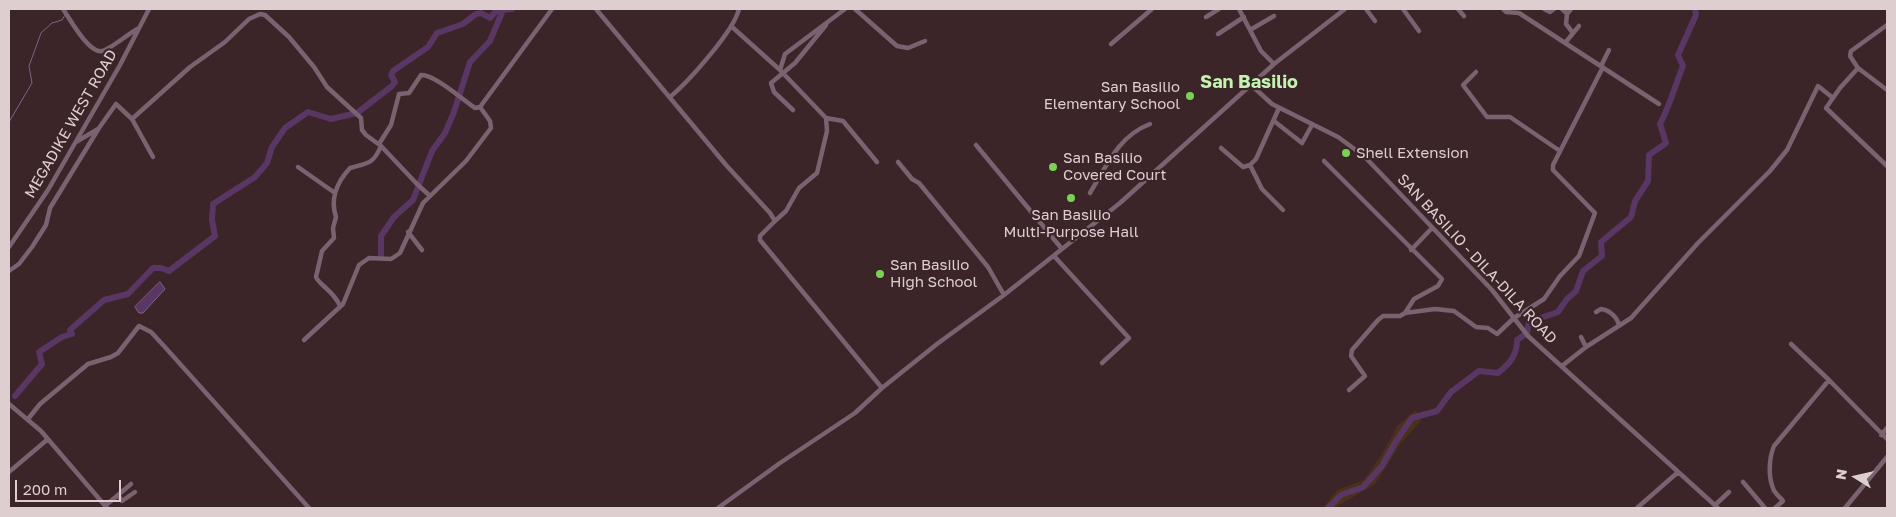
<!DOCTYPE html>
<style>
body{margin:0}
#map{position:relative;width:1896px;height:517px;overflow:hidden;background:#3b2528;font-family:"Golos Text",sans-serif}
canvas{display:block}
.frame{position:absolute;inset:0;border:10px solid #deced0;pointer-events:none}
.north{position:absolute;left:1831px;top:452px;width:50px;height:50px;-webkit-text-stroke:4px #3b2528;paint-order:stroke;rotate:280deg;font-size:14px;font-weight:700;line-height:20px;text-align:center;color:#deced0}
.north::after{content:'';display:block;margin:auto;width:18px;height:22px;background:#deced0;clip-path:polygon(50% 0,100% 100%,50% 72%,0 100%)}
.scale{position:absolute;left:15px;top:480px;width:106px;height:22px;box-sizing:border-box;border:2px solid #deced0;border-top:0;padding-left:6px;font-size:15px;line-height:18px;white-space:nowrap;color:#deced0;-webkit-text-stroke:4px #3b2528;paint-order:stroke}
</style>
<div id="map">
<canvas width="1896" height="517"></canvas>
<div class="frame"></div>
<div class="north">N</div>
<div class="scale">200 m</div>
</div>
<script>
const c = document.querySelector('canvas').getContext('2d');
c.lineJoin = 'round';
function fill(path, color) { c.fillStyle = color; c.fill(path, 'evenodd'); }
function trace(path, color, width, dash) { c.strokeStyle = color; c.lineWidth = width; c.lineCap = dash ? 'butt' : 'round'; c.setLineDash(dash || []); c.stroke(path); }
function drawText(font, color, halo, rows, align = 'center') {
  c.font = font + ' "Golos Text",sans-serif'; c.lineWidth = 4.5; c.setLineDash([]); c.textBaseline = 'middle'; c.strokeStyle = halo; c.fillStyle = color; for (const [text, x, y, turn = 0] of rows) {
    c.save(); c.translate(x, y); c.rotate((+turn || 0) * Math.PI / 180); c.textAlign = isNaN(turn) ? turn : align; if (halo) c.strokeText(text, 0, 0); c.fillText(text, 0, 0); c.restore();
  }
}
const green = new Path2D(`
 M1416,410l5,11 -20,22 -26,41 -41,24h-11l14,-18 27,-10 18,-26 16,-29z`);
const water = new Path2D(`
 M160,282l5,7 -22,24h-4l-4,-6z`);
const stream = new Path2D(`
 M9,122l23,-39 -3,-17 12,-33 11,-10 10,-3 3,-5`);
const river = new Path2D(`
 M381,256v-20l13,-19 19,-17 19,-49 13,-18 9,-21 16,-50 20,-21 13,-31
 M15,396l27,-32 -3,-12 23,-15 10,-3 -2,-4 34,-30 24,-6 25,-26h8l8,3 46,-35 -3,-16 1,-16 42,-27 12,-14 5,-16 13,-19 23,-16 23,7 26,-6 35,-27 3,-4 -4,-7 2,-4 35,-24 9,-14 26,-9 13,-10 5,-1 9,5 6,-7 16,-2
 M1328,508l13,-13 22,-8 19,-21 14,-25 16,-23 25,-7 14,-19 28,-21 19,2c12,-10 19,-17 19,-33l10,-7 2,-11 29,-10 9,-13 9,-8 7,-20 19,-15 -1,-14 30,-25 4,-16 13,-20 1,-26 17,-12 -6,-19c10,-19 15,-38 23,-58l-5,-11 18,-40 -1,-6`);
const minor = new Path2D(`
 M63,9c7,10 26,45 39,42 9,-2 27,-18 37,-23
 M596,9l130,156 44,48 5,8 -15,15v4l122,148
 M855,9l42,37 11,2 17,-7
 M1239,9l22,42 13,13
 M1366,9l9,12
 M1403,9l16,22
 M1458,9l6,7
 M1503,9l3,3 13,1 140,91
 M1544,9l6,3 4,-3
 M1562,9l5,5
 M1571,9l-4,5 -1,10 7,9
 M1206,17l13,-8
 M1887,25l-36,26 -1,5 8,12 -18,20 -14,20 61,58
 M731,26l49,44 46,48 1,13 -10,42 -18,15 -13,23 -11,10
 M1250,30l24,-14
 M1218,34l26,-17
 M1565,43l14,-17
 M1111,44l41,-35
 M1601,66l8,-16
 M1858,68l29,22
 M780,70l5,-16 60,-45
 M1476,72l-13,13 24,32h23l50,34
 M1250,84l22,20 66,33 26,19 128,134 36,46 190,172
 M670,97c18,-15 64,-66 69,-88
 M480,107l72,-98
 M1279,108l-23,51 -6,6 12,24 21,21
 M793,110l-19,-18 -3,-9 24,-20 31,-38
 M826,118l17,3 34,41
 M132,119l21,38
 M1274,121l28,22 10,-18
 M76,142l22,-13
 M379,144l12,-19 8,-31 10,-1 12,-18c13,-1 42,25 54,33l5,-1
 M976,145l86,104
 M1221,148l22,19 7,-2
 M1324,161l118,118 -4,7 -24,13 -9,14 -5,3h-17l-5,4 -26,30 -1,6 14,20 -16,14
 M898,162l14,17 7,4 69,84 16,28
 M298,167l37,26
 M1090,193c16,-26 28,-57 60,-69
 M408,232l14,18
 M9,247l39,-57 72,-125 29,-56
 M1411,250l21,-22
 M1054,256l75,82 -27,25
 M9,271l10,-7 13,-17 14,-22 4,-17 49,-80 17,-24 16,15 58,-52 35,-25 24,-23 11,-5 5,1 24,22 25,30 13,20 34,31 1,12 4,5 15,11 36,38 13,12
 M340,306c-6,-15 -21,-21 -24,-29l6,-26 12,-13 -1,-10 3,-11c-6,-18 1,-35 14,-49 17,-5 23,-3 31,-22
 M1596,312l5,-3c9,1 17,9 18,17
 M1405,313l30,-4 19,2 22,16 12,1 9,6 17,-16 30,-19 16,-23 19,-20 16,-43 -42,-43v-5l50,-98
 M1581,337l5,10
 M304,340l39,-36 16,-39 10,-7 22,1 9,-6 23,-50 43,-42 25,-33 -1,-7 -10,-14
 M1562,366l24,-19 45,-29 67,-75 72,-72 17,-21 31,-64 15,12
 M1829,380l58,59
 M9,404l32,27 66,77
 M28,419l12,-15 48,-40 23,-7 7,-4 21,-27 12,6 13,14 145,162
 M1881,435l6,-7
 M9,472l39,-33
 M1743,482l22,26
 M118,495l4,6 13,-9
 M1715,505l14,-13
 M105,506l26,-22
 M718,508l62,-45 75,-50 27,-25 55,-44 67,-49 116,-92 154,-139 71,-55
 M1637,508l40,-35
 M1775,508l8,-7c-3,-4 -9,-8 -10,-13 -5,-12 -4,-30 1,-42l55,-66 -38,-36
 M1845,508l42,-51`);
const markers = [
 [1190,96,5,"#7bd156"],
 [1346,153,5,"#7bd156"],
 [1053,167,5,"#7bd156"],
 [1071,198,5,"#7bd156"],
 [880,274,5,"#7bd156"]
];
const poiNames = [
 ["San Basilio",1180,87,"right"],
 ["Elementary School",1180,104,"right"],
 ["Shell Extension",1356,153],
 ["San Basilio",1063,158],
 ["Covered Court",1063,175],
 ["San Basilio",1071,215,"center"],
 ["Multi-Purpose Hall",1071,232,"center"],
 ["San Basilio",890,265],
 ["High School",890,282]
];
const streetNames = [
 ["MEGADIKE WEST ROAD",71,124,-60],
 ["SAN BASILIO - DILA-DILA ROAD",1477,259,47]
];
const quarterNames = [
 ["San Basilio",1249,82]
];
fill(green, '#4b311a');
fill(water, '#593663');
trace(water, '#816484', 1);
trace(stream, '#816484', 1);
trace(river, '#593663', 6);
trace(minor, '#7b6270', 4.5);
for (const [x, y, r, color] of markers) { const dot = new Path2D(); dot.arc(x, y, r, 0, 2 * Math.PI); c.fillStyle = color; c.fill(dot); trace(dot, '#3b2528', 2); }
drawText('15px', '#deced0', '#3b2528', poiNames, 'left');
drawText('15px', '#deced0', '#3b2528', streetNames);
drawText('bold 18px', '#c3f3b1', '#3b2528', quarterNames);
</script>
